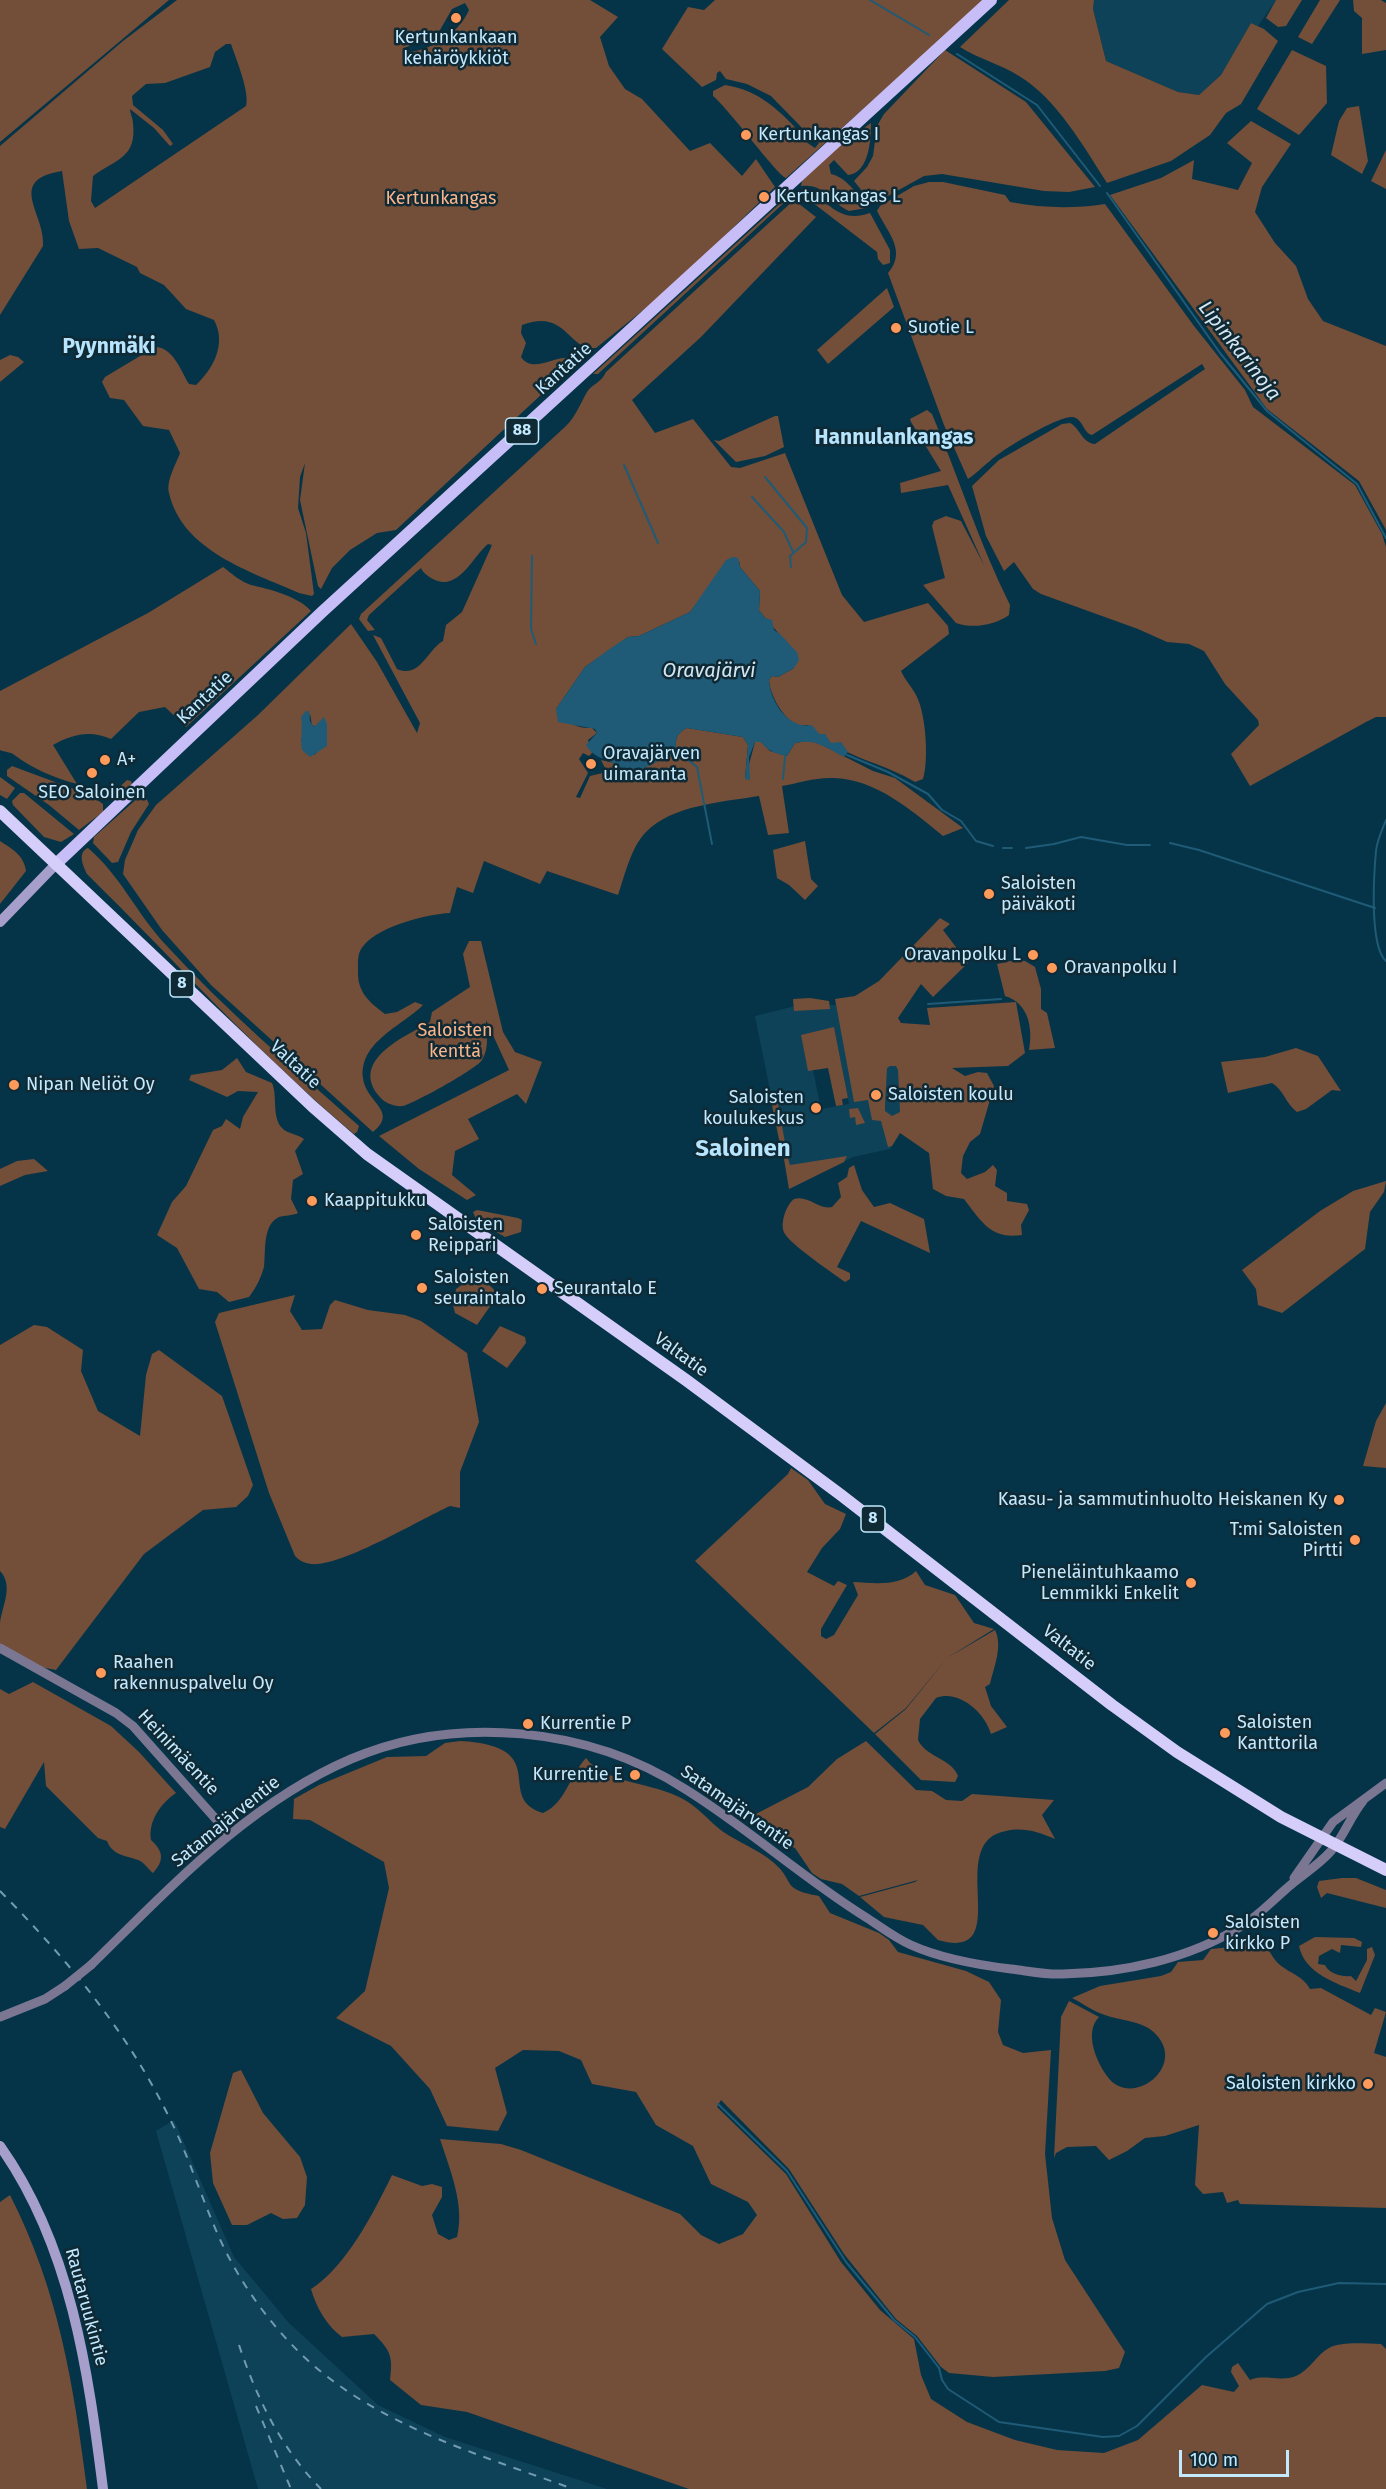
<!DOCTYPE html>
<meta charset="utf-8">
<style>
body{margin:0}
#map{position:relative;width:1386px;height:2489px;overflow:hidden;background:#053448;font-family:"Fira Sans",sans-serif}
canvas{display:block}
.scale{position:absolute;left:1179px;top:2450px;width:110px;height:27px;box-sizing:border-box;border:3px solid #c3e9fe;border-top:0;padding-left:8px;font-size:18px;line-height:21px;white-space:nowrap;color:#c3e9fe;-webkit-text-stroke:4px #0f2935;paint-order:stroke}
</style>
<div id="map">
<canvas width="1386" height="2489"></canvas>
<div class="scale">100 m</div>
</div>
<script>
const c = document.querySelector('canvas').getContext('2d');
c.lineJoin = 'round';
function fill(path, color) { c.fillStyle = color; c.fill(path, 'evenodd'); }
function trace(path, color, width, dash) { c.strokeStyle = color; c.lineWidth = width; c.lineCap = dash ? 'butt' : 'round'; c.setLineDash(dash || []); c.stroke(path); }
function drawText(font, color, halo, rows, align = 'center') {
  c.font = font + ' "Fira Sans",sans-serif'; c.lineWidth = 5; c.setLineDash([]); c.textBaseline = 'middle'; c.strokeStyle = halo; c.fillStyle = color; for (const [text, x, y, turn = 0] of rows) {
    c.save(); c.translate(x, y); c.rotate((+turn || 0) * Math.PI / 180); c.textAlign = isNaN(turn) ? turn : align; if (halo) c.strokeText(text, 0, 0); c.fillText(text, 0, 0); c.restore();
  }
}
const built = new Path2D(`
 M1094,0h182l-18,26 -7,-3 -30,52 -22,20 -21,-3 -72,-31 -13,-52z
 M807,1003l39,3 31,-3 24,66 -1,63 -10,17 -37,8 -63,32 -35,-173zM834,1027l15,77 -28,5 -8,-39z
 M174,2120l60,137 55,66 89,82 67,32 162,52h-349l-102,-358z`);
const green = new Path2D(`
 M0,0h169l-169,142z
 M177,0h413l28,17 -18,20 9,29 16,23 17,10 48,52 20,-8 32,33 14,-17 19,28 -103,100 -76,61c-29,3 -29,-40 -74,-23l-1,8 5,10 -5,14c12,17 32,-1 49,1l3,7 -177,165 -19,3 -27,17 -18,18 -11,21 -3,-3 -18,-86 5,-37 -5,14 -2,31 8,25 8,61 -2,2 -13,-3c-47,-21 -117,-42 -130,-100 -3,-12 7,-29 11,-40l-11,-23 -26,-4 -19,-26 -14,-2 -8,-16 3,-5 50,-30c18,0 26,24 34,37l7,1c17,-16 31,-41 18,-65l-28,-11 -22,-24 -24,-12 -3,-6 -39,-19 -19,1 -10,-28 -7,-50c-57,9 -16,43 -19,75l-43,69v-169l123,-105zM465,3l4,7c-11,25 -39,41 -66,43v-4l37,-19 12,-21zM226,44h5c5,15 19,48 15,62l-151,102 -4,-7 2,-25c23,-17 44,-18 40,-53 0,-5 -3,-9 -3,-14l24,19 16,18 3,-2 -10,-14 -30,-25 -1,-9 14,-12 19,-1 45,-16 5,-15z
 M715,0h270l-199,178c-9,-3 -57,-69 -73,-82v-5l12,-6c35,5 56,27 79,52l-1,3 12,8 4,-5 -9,-10h-3l-36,-37 -24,-12 -21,-5 -6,-8 -3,2 -1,7 -14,7 -40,-38 26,-42 16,3z
 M1009,0h85l-1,9 13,52 72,31 21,3 22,-20 30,-52 13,6 14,12 -37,63 -15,9 -16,22 -39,26 -64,22c-23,-36 -50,-84 -88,-107 -19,-12 -40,-17 -59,-29z
 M1276,0h26l-16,26 -8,1 -12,-9z
 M1320,0h20l-28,44 -14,-7z
 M1353,0h28l5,3v47l-24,4v-36l-8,-7z
 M945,50l81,52 69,85 -26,5 -25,-1 -102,-17 -18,2 -47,26 -7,-1 -16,-20 13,-14 6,-11 4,-30 7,-12z
 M1292,50l34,16 1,37 -28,32 -42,-26z
 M1359,106l9,55 -6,13 -31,-19 8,-34 8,-13z
 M1251,121l40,23 -29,43 -7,25 20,31 21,23 12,33 15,22 63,25v184l-27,-49 -92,-72 -157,-214 51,-17 33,-18 -2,19 46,11 14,-27 -25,-20z
 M871,123c0,14 -1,50 -23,52l-14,-15 -5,5 2,9c15,3 28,21 35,34l-17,3c-21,-10 -24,-28 -48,-25l1,-5 38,-36z
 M1386,150v39l-15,-8z
 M929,182h14l62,13 5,7c33,6 62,7 95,2l89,122 51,64 8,17 102,78 27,49 4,13v170h-10l-10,5 -116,64 -19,-32 28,-29 -1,-5 -33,-36 -21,-33 -15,-7 -22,-2 -29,-13 -97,-35 -8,-5 -19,-27 -10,9 -18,-35 -14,-50 27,-26 63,-36 8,-1c10,5 12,20 25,21l110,-75 -3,-5 -110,71c-9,-2 -9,-17 -20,-18 -14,-1 -71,33 -82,44 -8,6 -13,12 -22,18l-24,-54 -56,-152c19,-22 0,-40 -11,-62l3,-5 34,-20z
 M809,191c23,15 33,32 61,22l20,37v13l-7,2 -5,-6 -1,-7 -73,-56v-4z
 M786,198l1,2 -189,174h-5z
 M794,200l22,17 -115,120 -69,63 23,33 38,-14 38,48 9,1 45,-15 57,142 22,27 64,-19 20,23 1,8 -48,37c4,9 11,16 15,24 10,18 13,65 7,84l-8,3c-28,-17 -61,-23 -88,-41l-2,-7h-6l-11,-9 -9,1c-15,-6 -29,-30 -30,-46l3,-4 6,1 16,-9c-8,-35 -16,-32 -35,-58l1,-19 -20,-24 -1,-6 -26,20 -23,31 -51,24 -11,1 -43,30 -29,42c11,12 19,20 36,19l5,5 -9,7 4,13 -3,3 -6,-3 -4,6 9,14 -12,24 4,1 10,-22 17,-4 -6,-12 13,3 8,7 36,-9 7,-5 15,1 1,-5 -5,-4c-1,-10 2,-16 11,-20l56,9 5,8 -3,34 10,-37h6l9,9 17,5 8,-13 17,-3 61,31 22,7 68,50 -20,8c-32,-26 -67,-57 -110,-58 -16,-1 -35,5 -51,8l7,47 -21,2 -9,-39c-36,6 -87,9 -113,36 -15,15 -21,43 -28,63l-71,-24 -7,13 -56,-23 -11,32 -16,-6 -7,26c-23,1 -69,13 -85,31 -8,8 -7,16 -7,26 -1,22 11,32 27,44l12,-2 18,-10 8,3c-21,21 -64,37 -60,73 3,25 36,33 10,54l-162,-147 -49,-55 -39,-56 2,-14 13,-30 18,-25 102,-90 93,-91 26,38 40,71 3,-10 -47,-88 8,3 16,31c23,10 30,-19 46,-28l3,-16 16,-13 30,-67 -4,-1c-16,13 -30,50 -57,34 -4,-3 -8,-5 -10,-10l-6,5 -46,42 -2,5 8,10 -7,1 -9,-12 2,-5 205,-188c10,-10 14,-22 21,-34 5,-8 14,-9 19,-20zM310,714l2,11 14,8 1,10 -13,12 -13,-14z
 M887,288l7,19 -66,57 -11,-14z
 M10,355l8,2 6,5 -24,20v-22z
 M927,410l5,4c27,64 47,129 78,191l-1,10c-14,10 -36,14 -53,8l-33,-38 22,-7 -13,-52 2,-5 12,-5 15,5 23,44 -36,-80 -47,8 -1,-10 41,-12 -30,-49 -1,-3z
 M775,416h3l6,31 -19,9 -29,6 -22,-22 5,1z
 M223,567c8,6 18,15 28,18 18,4 47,11 60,26l-125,116 -21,-20 -26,5 -28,27c-21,-9 -38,-5 -58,6l24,39c-23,-6 -46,-16 -64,-30 -3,-2 -9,-2 -13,-4v-59l148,-78z
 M12,766l78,29 13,9v8l-24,18 -30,-25 -42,-29v-6z
 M0,777l15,11 -8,11 -7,-4z
 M127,780l4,1 1,3 -14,14 -5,-1v-4z
 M20,793h4l50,41 -13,8 -17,-5 -31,-32 -1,-4z
 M140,796h5l4,8 -18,28 -13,30 -6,1 -19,-20 1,-6z
 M0,841c12,8 24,14 26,30l-26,33z
 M805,841l6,38 7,7 -13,14 -16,-15 -12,-7 -4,-28z
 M88,848c32,27 49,66 77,96 60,66 128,123 194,182l-2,6 -3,2c-95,-80 -179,-173 -267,-260 -4,-8 -10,-22 1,-26z
 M940,918l10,6 -7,6 25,33 -35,34 -12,-13 -23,34 3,5 29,2 -3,-17 89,-6 9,51 -17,13 -56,2 13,8 13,-4 9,1 7,13 -14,48 -10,8 -7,14 -2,17 6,6 18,-7 8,-7 4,5 -2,16 12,7v8l20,3 2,6 -8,15 1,10c-31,5 -41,-14 -58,-36l-18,-3 -13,-7 -4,-36 -29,-20 -8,13 -4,1 -7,-26 -9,-1 -4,-20 -14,2 -19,-103 20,-3 24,-15zM890,1066h6l2,4 2,42 -8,4 -7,-5v-5l2,-38z
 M469,941h12l22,91 12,20 27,10 -16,42 -9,-10 -49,25 11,20 -24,12 -3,24 24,20 -9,5 -48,-31 -40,-33 130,-66 -23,-50c0,12 4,27 -4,40 -4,8 -69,44 -79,46 -8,1 -19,-3 -24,-10 -30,-36 27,-60 51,-74l2,-10 38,-25 -7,-33z
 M1015,960l10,1 10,6 6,22v20l6,4 8,35 -26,2c4,-21 0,-47 -24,-54l-8,-32z
 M810,998l19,3 1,8 -36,2 -1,-12z
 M834,1027l14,71 -6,1 1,6 -7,1 -8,-38 -20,3 -7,-36z
 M1296,1048l22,8 23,35 -9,-1 -26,19 -9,3c-11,-8 -14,-23 -25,-29l-44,10 -7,-31 44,-5z
 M237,1058l9,14 26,11c6,13 -1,35 11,46 6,5 14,5 21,10l-9,12 8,23 -10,6 -2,19 7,14c-6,3 -13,2 -19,4 -17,8 -13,35 -15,50 -3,11 -8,21 -15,30l-20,5 -12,-10 -18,-3 -22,-41 -20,-13 15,-33 14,-16 27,-56 9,-4 4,-7 14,10 3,-12 15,-25 -20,-1 -11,6 -38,-17 2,-5 31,-5z
 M776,1093l10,55 -5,1 -11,-53z
 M858,1108l7,15 -9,2 -1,-8 -5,1 -1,-9z
 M847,1156l-3,6 -55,27 -5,-30 4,-1 2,7z
 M34,1159l14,12 -23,4 -25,11v-17l17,-8z
 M854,1165l8,25 12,17 16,-4 34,16 6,34 -69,-32 -24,46 13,6v6l-5,3c-11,-8 -55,-38 -60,-48 -6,-9 1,-29 9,-35 15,-4 24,11 38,8l9,-10 -3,-14 9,-6 2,-9z
 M1386,1181l-2,11 -14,20 -5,37 -83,64 -24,-8 -2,-16 -14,-19 78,-59 33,-20z
 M477,1210l41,8 4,2 -1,12 -16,5 -28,-16 -4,-9z
 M469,1280c13,0 21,3 29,15l-21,30 -22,-12 -2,-8 3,-16z
 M295,1295l-5,16 12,19 20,-1 8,-24 5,-5 33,10 37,5 16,6 46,32 12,69 -19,50v36l-10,-2c-31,14 -109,61 -139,58 -7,-1 -11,-3 -16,-8l-26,-63 -54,-171 4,-9z
 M34,1325l13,2 36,23 -2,21 17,40 42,25 6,-61 6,-21 7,-4 63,46 31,89 -5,11 -12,11 -33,3 -59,44 -88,116 -21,-4 -35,-22c0,-7 0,-14 0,-21 2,-17 14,-37 0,-52v-226z
 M500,1326l25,11 1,6 -19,25 -25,-17z
 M1386,1403v65l-23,-2 13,-45z
 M791,1468l17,12 17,24 21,10 -6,15 -18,19 -15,24 27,14 4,-5 9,4 -26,44v7l5,3 8,-4 24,-40 -5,-13c21,1 46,5 63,-11l9,14 30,10 19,28 20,6 -47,29 -41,50 -32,25 -179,-172 93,-87z
 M995,1630c8,16 -1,37 -5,54l-5,3 6,19 16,21 -16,7c-6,-21 -32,-45 -55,-36l-16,21 -2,21c8,17 34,19 40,36l-3,6 -34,-2 -46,-46 31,-25 41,-51z
 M33,1682l78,44 28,26 37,41c-15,10 -28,28 -25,47 12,11 14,20 2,33 -5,-4 -9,-11 -15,-13 -13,-5 -25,-4 -31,-19l-9,-3 -52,-52 -2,-24 -39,67 -5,-2v-138l9,5z
 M460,1741c95,5 33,57 83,72 22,-9 27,-38 43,-55 17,25 70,25 97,41 15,8 26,22 39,32 17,12 36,18 52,32 22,19 6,26 45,33l11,17 49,20 10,7 9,12 68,19 23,11 12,18 -3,32 5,13 20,8 28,-3 -6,104 7,64 13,42 60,92 -6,16 -14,3 -112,6 -44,-4 -8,-6 -24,-31 -21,-17 -52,-65 -55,-85 -68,-69 -4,7 69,67 55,88 39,48 34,29 7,36 10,24 36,23 48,18 42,10 47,3 34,-13 64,-55 32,7 5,-6 -8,-14 1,-5 6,-4 12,17c13,-6 31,2 46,-4 13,-5 21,-22 33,-28 14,-7 36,-4 52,-4l5,5v140h-697l-222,-77 -46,-7 -31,-25c3,-23 1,-29 -16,-46l-32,3c-15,-11 -26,-30 -31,-48 35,-22 63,-77 81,-114l30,11 10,-2 10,3v10l-10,18 6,19 11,6 8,-3c8,-32 -7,-67 -17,-98l61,5 20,6 159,64 21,21 18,9 24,-10 14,-19 -9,-13 -37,-18 -18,-38 -37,-21 -20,-33 -44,-8 -11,-24 -22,-9 -36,-1 -28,18 12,45 -9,18 -51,-5 -17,-37 -39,-43 -55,-28 29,-27 24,-103 -5,-26 -74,-42 -17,-1 1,-20 25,-14 68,-28 39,-1 19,-13z
 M866,1741l50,49 16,1 14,9 16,1 10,-7 82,6 -12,15 13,24c-17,-7 -31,-12 -49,-8 -64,11 12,132 -68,109l-15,-15 -39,-8 -24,-20 55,-15 3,-2 -59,16 -17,-12 -21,-5 -9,-6 -17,-25 -29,-11 -14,-21 56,-29 29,-28z
 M1342,1878h14l30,12v18l-59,-15 -6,5 -4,-11 2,-6z
 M1256,1936c12,7 14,21 24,29 11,9 23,11 30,24l11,-1 50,27 4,-7 11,4 -12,41 12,4v151l-146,-4 -2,-4 -11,3 -4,-11 -20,2 -8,-9 4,-60 -34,11 -20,2 -18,13 -18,9 -13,-14 -29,1 -11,6 -2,5 7,-141 8,-16 30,16c-15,15 -3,44 8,59 22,32 73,-4 54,-35 -12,-21 -37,-19 -56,-26 -11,-3 -23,-12 -33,-17l28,-12 61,-10 10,-4 7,-10 25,-2 8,-11 30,-3z
 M1315,1937l39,1 8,4 -1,5 -20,-2 -1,8 -8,-4 -13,7 -1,8 7,1c4,9 17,12 26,11l5,5 11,-21v-11l5,-2 3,8 -15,38c-24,-10 -55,-19 -61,-47z
 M241,2070l22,43 37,44 7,20 -2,28 -8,13 -14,1 -12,-6 -24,12h-15l-19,-42 -3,-30 23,-80z
 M10,2195c49,97 63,187 77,294h-87v-287z`);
const water = new Path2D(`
 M733,557l5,1 2,9 20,24 -1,19 6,8 7,2 2,10c10,6 14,14 23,22l2,8 -5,8 -16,9 -6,-1 -3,4c1,22 20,50 43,45l7,9h6l6,9 10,-1 7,10 -4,5c-17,-9 -29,-19 -49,-14l-8,13c-8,-1 -21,-6 -26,-14h-6l-6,15 1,23 -5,-1 3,-34 -5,-8 -56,-9c-9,4 -12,10 -11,20l7,8h-18c-8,7 -29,18 -40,15 -5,-1 -7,-6 -12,-8 -11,-6 -19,-5 -27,-18l11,-12 -2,-4 -37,-7 -2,-13 29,-42 26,-19 17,-11 11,-1 51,-24 36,-52z
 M306,711h3l1,10 4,6 10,-10 3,7v22l-17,11 -8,-7c-2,-12 1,-21 -1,-33z`);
const stream = new Path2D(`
 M870,0l59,35
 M957,54l80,51 63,81
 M1107,193l113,160 47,58 90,73 29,54
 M624,465l34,78
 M765,477l42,51 -1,14 -16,14 1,11
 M752,497l32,35 9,20
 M532,556l-1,73 5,15
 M847,755l41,17 40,22 14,16 19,11 15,20 17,5
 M683,756l14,11 15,77
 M783,779l2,-22
 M1386,820c-4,10 -9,20 -10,31 -2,22 -7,95 10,110
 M1170,843l29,7 176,58
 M1003,848h9
 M1026,848l28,-4 27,-7 46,8h23
 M928,1004l73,-5
 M718,2104l69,67 59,91 48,58 21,17 24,31 3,12 6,9 51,33 104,15 16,-1 18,-10 69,-69 61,-53 31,-12 41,-9 47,1`);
const tertiary = new Path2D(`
 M0,1648l116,65 17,13 97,109
 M1294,1878l39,-56 53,-39
 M91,1965c78,-76 157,-162 260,-206 105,-45 238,-32 334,30 63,39 119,90 182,129 14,9 28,20 44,27 31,14 67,20 100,24 17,2 35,6 52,5 61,-1 125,-15 177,-47 17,-10 31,-25 46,-38 14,-13 32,-23 45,-38 13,-15 19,-34 32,-50
 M0,2017l45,-18 20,-13`);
const secondary = new Path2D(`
 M0,922l56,-58
 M0,2146c71,100 88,224 103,343`);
const primary = new Path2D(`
 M56,864l266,-252 669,-612`);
const trunk = new Path2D(`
 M0,811l312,295 55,48 319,226 155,115 271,210 65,47 104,65 105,53`);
const rail = new Path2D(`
 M0,1891c66,67 126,139 168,224 20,39 33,82 51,122 19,43 49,85 83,118 75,71 176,99 271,134
 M239,2345c18,54 42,103 82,144
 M256,2406l35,83`);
const tertiaryBridge = new Path2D(`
 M65,1986l26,-21`);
const markers = [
 [456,18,6,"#ff9b5a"],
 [746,135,6,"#ff9b5a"],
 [764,197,6,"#ff9b5a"],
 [896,328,6,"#ff9b5a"],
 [105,760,6,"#ff9b5a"],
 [591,764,6,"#ff9b5a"],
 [92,773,6,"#ff9b5a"],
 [989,894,6,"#ff9b5a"],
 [1033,955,6,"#ff9b5a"],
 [1052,968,6,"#ff9b5a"],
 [14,1085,6,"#ff9b5a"],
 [876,1095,6,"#ff9b5a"],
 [816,1108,6,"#ff9b5a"],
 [312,1201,6,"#ff9b5a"],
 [416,1235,6,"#ff9b5a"],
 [422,1288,6,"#ff9b5a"],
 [542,1289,6,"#ff9b5a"],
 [1339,1500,6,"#ff9b5a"],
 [1355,1540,6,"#ff9b5a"],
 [1191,1583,6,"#ff9b5a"],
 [101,1673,6,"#ff9b5a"],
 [528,1724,6,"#ff9b5a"],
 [1225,1733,6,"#ff9b5a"],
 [635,1775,6,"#ff9b5a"],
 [1213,1933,6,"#ff9b5a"],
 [1368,2084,6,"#ff9b5a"]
];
const shields = [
 [522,431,33],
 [182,984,24],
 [873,1519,24]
];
const shieldNames = [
 ["88",522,431],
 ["8",182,984],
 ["8",873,1519]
];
const poiNames = [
 ["Kertunkankaan",456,38,"center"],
 ["kehäröykkiöt",456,59,"center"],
 ["Kertunkangas I",758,135],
 ["Kertunkangas L",776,197],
 ["Suotie L",908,328],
 ["Oravajärven",603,754],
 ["uimaranta",603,775],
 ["A+",117,760],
 ["SEO Saloinen",92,793,"center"],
 ["Saloisten",1001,884],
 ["päiväkoti",1001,905],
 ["Oravanpolku L",1021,955,"right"],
 ["Oravanpolku I",1064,968],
 ["Nipan Neliöt Oy",26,1085],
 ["Saloisten koulu",888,1095],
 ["Saloisten",804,1098,"right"],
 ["koulukeskus",804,1119,"right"],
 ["Kaappitukku",324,1201],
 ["Saloisten",428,1225],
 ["Reippari",428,1246],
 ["Saloisten",434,1278],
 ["seuraintalo",434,1299],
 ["Seurantalo E",554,1289],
 ["Kaasu- ja sammutinhuolto Heiskanen Ky",1327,1500,"right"],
 ["T:mi Saloisten",1343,1530,"right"],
 ["Pirtti",1343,1551,"right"],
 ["Pieneläintuhkaamo",1179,1573,"right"],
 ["Lemmikki Enkelit",1179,1594,"right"],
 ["Raahen",113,1663],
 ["rakennuspalvelu Oy",113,1684],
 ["Saloisten",1237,1723],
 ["Kanttorila",1237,1744],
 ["Kurrentie P",540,1724],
 ["Kurrentie E",623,1775,"right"],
 ["Saloisten",1225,1923],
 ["kirkko P",1225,1944],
 ["Saloisten kirkko",1356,2084,"right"]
];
const parkNames = [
 ["Kertunkangas",441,199],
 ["Saloisten",455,1031],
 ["kenttä",455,1052]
];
const streetNames = [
 ["Kantatie",564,369,-42],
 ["Kantatie",205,698,-43],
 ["Valtatie",295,1065,43],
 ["Valtatie",681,1355,36],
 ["Valtatie",1069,1648,38],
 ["Heinimäentie",178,1753,47],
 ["Satamajärventie",737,1808,35],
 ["Satamajärventie",226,1822,-39],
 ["Rautaruukintie",86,2307,75]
];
const waterNames = [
 ["Lipinkarinoja",1239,351,52],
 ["Oravajärvi",709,671]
];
const quarterNames = [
 ["Pyynmäki",109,347],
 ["Hannulankangas",894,438]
];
const districtNames = [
 ["Saloinen",743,1149]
];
fill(built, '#0d4258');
fill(green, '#734e38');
fill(water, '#1f5b77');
trace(stream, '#1f5b77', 2);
trace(tertiary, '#7b7793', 9);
trace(secondary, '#a69fcb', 10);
trace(primary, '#c7bdf7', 12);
trace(trunk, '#d6cefa', 12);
trace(rail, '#729bb0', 2, [8, 8]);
trace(tertiaryBridge, '#7b7793', 9);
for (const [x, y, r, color] of markers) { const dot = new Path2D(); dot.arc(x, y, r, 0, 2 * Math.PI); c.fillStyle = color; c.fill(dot); trace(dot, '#0f2935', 2); }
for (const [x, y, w] of shields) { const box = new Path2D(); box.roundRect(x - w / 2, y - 13, w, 26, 4.5); c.fillStyle = '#0f2935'; c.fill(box); trace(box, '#c3e9fe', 1.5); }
drawText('bold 16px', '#c3e9fe', null, shieldNames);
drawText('18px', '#c3e9fe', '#0f2935', poiNames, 'left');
drawText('18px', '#fbb58a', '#0f2935', parkNames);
drawText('18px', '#c3e9fe', '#0f2935', streetNames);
drawText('italic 20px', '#d4e7f1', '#0f2935', waterNames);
drawText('bold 21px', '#b7e5fe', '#0f2935', quarterNames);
drawText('bold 24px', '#b7e5fe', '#0f2935', districtNames);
</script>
